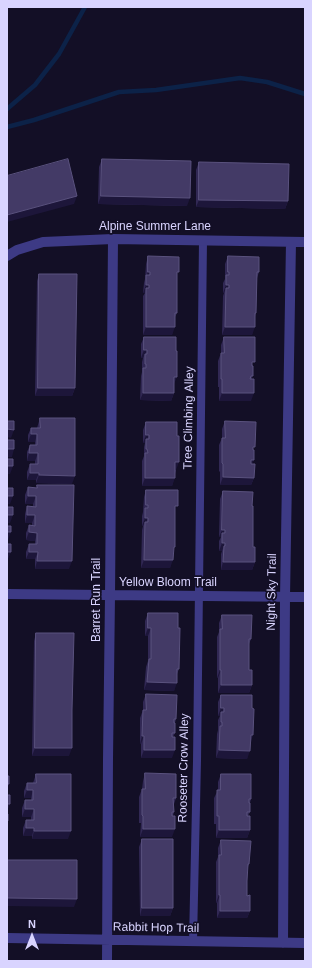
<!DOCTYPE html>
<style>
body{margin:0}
#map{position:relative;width:312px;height:968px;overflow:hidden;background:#130f26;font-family:Helvetica,sans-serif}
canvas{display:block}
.frame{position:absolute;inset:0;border:8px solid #d9d4ff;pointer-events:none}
.north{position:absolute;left:12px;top:916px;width:40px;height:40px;-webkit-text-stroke:3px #130f26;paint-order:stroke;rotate:0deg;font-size:11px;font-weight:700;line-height:16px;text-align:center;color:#d9d4ff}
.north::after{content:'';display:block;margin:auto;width:14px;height:18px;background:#d9d4ff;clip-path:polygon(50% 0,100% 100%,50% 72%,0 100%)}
</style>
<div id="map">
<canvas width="312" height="968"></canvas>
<div class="frame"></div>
<div class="north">N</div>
</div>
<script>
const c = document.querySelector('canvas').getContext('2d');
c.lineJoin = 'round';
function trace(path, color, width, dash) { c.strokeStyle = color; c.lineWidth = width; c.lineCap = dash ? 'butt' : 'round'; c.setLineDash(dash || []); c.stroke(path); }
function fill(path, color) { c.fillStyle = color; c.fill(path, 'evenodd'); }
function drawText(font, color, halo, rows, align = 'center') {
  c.font = font + ' Helvetica,sans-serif'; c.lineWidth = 3.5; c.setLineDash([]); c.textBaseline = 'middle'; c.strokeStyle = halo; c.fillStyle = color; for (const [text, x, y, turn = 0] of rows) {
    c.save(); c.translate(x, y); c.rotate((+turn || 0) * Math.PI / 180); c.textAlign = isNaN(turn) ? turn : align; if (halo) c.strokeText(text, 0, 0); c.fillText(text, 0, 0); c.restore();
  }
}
const stream = new Path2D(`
 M7,109l28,-24 24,-31 26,-47
 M7,127l27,-7 85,-28 37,-2 84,-12 27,4 38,12`);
const service = new Path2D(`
 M193,941l4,-180 6,-521`);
const minor = new Path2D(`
 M7,256l10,-6 26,-8 70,-3 192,3
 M7,594l298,3
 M7,938l298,5
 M283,943l2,-346 6,-355
 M107,961l1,-202 2,-163 3,-357`);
const wall = new Path2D(`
 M102,159l85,47 -89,-2 1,-37z
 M199,162l89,39 -3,8 -89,-2v-37z
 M148,256l29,22v35l-2,4 -3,18h-29v-39l2,-3h-2l1,-10 1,-4 1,-15z
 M228,256l31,16 -2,6 -1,35 -1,4 -3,18h-30l1,-39 1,-3h-1v-10l2,-4v-15z
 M39,274l36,114 -3,8h-37l2,-115z
 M144,337l30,47v9l-3,8 -31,-1 1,-24 1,-4v-10l1,-4h-2v-14z
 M224,337l29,29 -1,13 -1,22h-32v-14h-1v-26l3,-8v-8z
 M40,418l32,66 -36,-1v-3h-9v-8l3,-8h5v-3h-8v-9l3,-7h5v-3h-7v-7l3,-7h6z
 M225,421l29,30 -2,13 2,14 -3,7h-31v-13l-1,-1v-26l3,-7v-9z
 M146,422l30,48 -4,16h-30v-25l2,-5v-9l1,-4h-2v-13z
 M37,485l32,84h-34v-10h-9v-7l3,-8h6v-3l-9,-1v-7l3,-8 3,1v-3h-7v-9l2,-8h6v-2h-8v-9l3,-8 8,1z
 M146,490l29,22 -2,38 -3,18h-29l1,-38 1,-4h-1v-10l1,-4 1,-15z
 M223,491l29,15 1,41 2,15 -3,8h-31v-16l1,-3h-3v-10l2,-4h-2l1,-38z
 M148,613l31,56 -2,5 -3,17 -30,-1 2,-23 2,-6v-25h-3v-15z
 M222,615l29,24 -2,5v26l3,15 -3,8h-31v-15h-1v-41l2,-5v-9z
 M36,633l36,77 -3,46h-37l2,-115z
 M146,694l30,25 -1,4v10l-2,4 -1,21h-31v-14h-1v-26l3,-8v-8z
 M221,695l29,47 -3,17 -31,-1 1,-24 1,-4v-10l2,-4h-2v-14z
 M145,773l31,25 -2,6v8l-1,4 -1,21h-32l1,-14h-2v-26l3,-8 1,-8z
 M36,774l32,65h-36v-3h-9v-8l3,-8h5v-3h-9v-9l3,-8h6v-2h-7v-7l3,-8h6z
 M221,774l30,25 -1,4v9l-2,4 2,14 -3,8h-31v-14h-2v-26l4,-8v-8z
 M142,839l31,69 -3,8h-30l-1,-69z
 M221,840l28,24 -2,6v26l3,15 -3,7h-30v-15h-1v-41l2,-5v-9z`);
const shadedWall = new Path2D(`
 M77,196l-3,8 -67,18v-7z
 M101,196l89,2 -3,8 -89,-2z
 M199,200l89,1 -3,8 -89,-2z
 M148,272h2l-3,8 -1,-4z
 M146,285h3l-2,8 -1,-5 -1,5h-2z
 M226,285h3l-3,8v-5l-2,5h-1z
 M146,327h29l-3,8h-29z
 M225,327h30l-3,8h-30z
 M144,350h3l-2,7v-3l-2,4h-2z
 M174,377h3l-3,7h-3z
 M38,388h37l-3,8h-37z
 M143,393h31l-3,8 -31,-1z
 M222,393h32l-3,8h-32z
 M7,429l7,1 -3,8 -4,-1z
 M31,434h6l-2,8h-7z
 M146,435h3l-3,7v-3l-1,4h-2z
 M7,449h7l-2,8h-5z
 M29,453h9l-3,8h-8z
 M251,460h3l-3,8z
 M175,462h4l-3,8h-3z
 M7,466h6l-3,8h-3z
 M30,473h9l-3,7h-9z
 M39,475l36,1 -3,8 -36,-1z
 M223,477l31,1 -3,7h-31z
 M145,478h30l-3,8h-30z
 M7,496h6l-3,8h-3z
 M28,496h8l-3,8h-8z
 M7,515h6l-3,8h-3z
 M27,515h8l-3,8h-7z
 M145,518h3l-3,8v-4l-2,4h-1z
 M222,530h3l-3,7v-4l-1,4h-2z
 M7,532h4l-3,8h-1z
 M29,532l8,1 -2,8 -9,-1z
 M222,543h3l-3,8h-3z
 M7,552h4l-3,7h-1z
 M29,552h9l-3,7h-9z
 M144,560h29l-3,8h-29z
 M37,561h35l-3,8h-34z
 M223,562h32l-3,8h-31z
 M148,628h3l-3,8h-3z
 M220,670h1l-3,8h-1z
 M147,682l30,1 -3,8 -30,-1z
 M221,685h31l-3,8h-31z
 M221,708h3l-3,7v-3l-1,4h-2z
 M251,735h2l-2,7z
 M142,736h2l-3,8h-1z
 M35,748h37l-3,8h-37z
 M144,750h31l-3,8h-31z
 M219,750l31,1 -3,8 -31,-1z
 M7,784h2l-2,6z
 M27,790h6l-2,8h-7z
 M7,804h3l-3,7z
 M25,809h9l-3,8h-9z
 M26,828h8l-2,8h-9z
 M143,829h32l-3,8h-32z
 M219,830h31l-3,8h-31z
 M34,831h37l-3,8h-36z
 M219,895h1l-3,8h-1z
 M7,898l70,1 -3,8 -67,-1z
 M142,908h31l-3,8h-30z
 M220,911h30l-3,7h-30z`);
const building = new Path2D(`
 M68,159l9,37 -70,19v-39z
 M102,159l89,2 -1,37 -89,-2z
 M199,162l90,2 -1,37 -89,-1z
 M148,256l31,1v15h-2v41h-2v14h-29v-39h3v-3h-3v-10h4v-3h-2z
 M228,256l31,1v15h-2l-1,41h-1v14h-30l1,-39h3v-3h-3v-10h3v-3h-1z
 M39,274h38l-2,114h-37z
 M144,337h32v14h1v26h-3v16h-31v-25h3v-4h-1v-10h2v-4h-3z
 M224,337h31v25h-3v4h1v10h-2l-1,3h4v14h-32v-14h-1v-26h3z
 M40,418h35v58l-36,-1v-2h-9v-9h8v-11h-9l1,-8h7v-11h-6v-6h9z
 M7,421h7v9l-7,-1z
 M225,421l31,1 -1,25h-2v3h1v10h-3v4h4l-1,14 -31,-1v-13l-1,-1v-25h3z
 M146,422h31v14h2v26h-4v16h-30v-25h3l-1,-4h-1v-10h3v-4h-3z
 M7,440h7v9h-7z
 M7,459h6v7h-6z
 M37,485h37l-2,76h-35l1,-9h-9v-8h8v-11l-8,-1v-7l6,1v-11h-8v-9l9,1v-11h-8v-9l9,1z
 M7,488h6v8h-6z
 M146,490h32v16h-3v41h-1l-1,13h-29l1,-38h3v-4h-3v-10h3v-3h-2z
 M223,491l30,1 -1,14h1v41h2v15h-32l1,-16h1v-3h-3v-10h3v-3h-3z
 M7,507h6v8h-6z
 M7,526h4v6h-4z
 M7,544h4v8h-4z
 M148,613h30v15h2l-1,41h-2v14l-30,-1 2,-23h2v-31h-3z
 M222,615h30l-1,24h-2v31h3v15h-31v-15h-1v-41h2z
 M36,633h38l-2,77v38h-37z
 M146,694l31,1 -1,24h-2v4h1v10h-3v4h3v13h-31v-14h-2l1,-26h3z
 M221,695h31v13l2,1 -1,26h-2l-1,16 -31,-1 1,-24h2v-4h-1v-10h3v-4h-3z
 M145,773l31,1v24h-3l1,14h-2v4h3v13h-32v-13l-1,-1v-26h3z
 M36,774h35v57h-37v-3h-8v-8h8v-11h-9v-9h8v-10h-6v-7h9z
 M221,774h30v25h-2v4h1v9h-3v4h3v14h-31v-14h-2v-26h3z
 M7,776h2v8h-2z
 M7,795h3v9h-3z
 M7,814h1v7h-1z
 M142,839h31v69h-31z
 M221,840l30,1 -2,23h-1l-1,17v15l3,-1v16h-30v-16h-1v-40h2z
 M7,860h70v39l-70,-1z`);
const streetNames = [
 ["Alpine Summer Lane",155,227],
 ["Tree Climbing Alley",189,418,-89],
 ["Yellow Bloom Trail",168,583],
 ["Night Sky Trail",272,592,-89],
 ["Barret Run Trail",97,600,-90],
 ["Rooseter Crow Alley",184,768,-89],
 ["Rabbit Hop Trail",156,928,1]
];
trace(stream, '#0c2248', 4.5);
trace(service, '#3d3a85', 8);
trace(minor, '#3d3a85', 10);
fill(wall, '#312854');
fill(shadedWall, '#1d163a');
fill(building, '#433a66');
trace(building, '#5a527e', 1);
drawText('12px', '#d9d4ff', '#130f26', streetNames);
</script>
